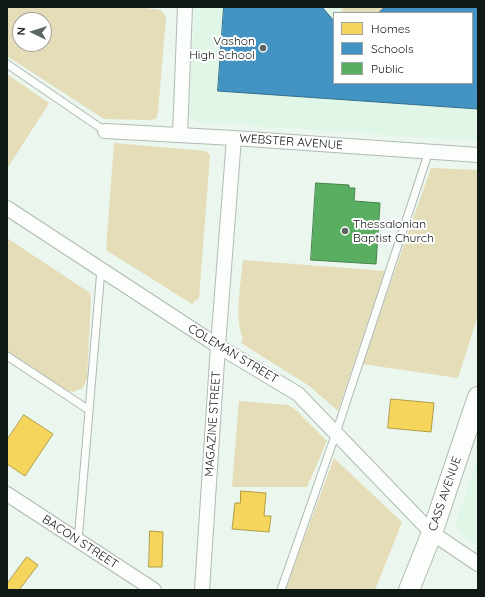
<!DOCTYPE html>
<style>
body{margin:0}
#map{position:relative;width:485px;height:597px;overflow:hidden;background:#eaf6ee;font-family:Quicksand,sans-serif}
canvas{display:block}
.frame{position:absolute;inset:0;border:8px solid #101913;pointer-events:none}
.legend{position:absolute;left:333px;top:12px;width:140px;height:72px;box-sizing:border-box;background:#fff;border:1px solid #9fa3a1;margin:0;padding:5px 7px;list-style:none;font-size:12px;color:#101913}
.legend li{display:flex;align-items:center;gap:8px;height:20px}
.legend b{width:20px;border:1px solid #9fa3a1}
.north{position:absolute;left:12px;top:12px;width:40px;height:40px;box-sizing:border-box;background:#fff;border:1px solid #9fa3a1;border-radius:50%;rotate:274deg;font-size:11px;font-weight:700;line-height:16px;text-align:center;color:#101913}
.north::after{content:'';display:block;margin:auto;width:14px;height:18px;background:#5c6660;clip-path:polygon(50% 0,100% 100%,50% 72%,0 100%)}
</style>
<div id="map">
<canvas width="485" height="597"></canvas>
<div class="frame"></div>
<ul class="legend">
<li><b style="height:11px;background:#f6d55c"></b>Homes</li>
<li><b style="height:11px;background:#4393c3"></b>Schools</li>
<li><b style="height:11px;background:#5aae61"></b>Public</li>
</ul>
<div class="north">N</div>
</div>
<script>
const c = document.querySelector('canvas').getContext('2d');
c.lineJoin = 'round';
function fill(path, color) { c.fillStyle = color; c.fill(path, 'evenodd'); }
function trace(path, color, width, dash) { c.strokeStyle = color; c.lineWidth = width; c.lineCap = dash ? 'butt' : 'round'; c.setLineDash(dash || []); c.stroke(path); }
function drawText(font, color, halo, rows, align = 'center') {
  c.font = font + ' Quicksand,sans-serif'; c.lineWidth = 4; c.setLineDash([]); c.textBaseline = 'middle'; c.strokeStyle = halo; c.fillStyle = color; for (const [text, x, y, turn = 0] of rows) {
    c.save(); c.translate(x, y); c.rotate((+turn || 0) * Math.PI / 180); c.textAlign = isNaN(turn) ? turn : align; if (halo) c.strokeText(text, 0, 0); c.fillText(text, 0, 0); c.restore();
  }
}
const built = new Path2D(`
 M195,7h283v134l-281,-19 -4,-2 -4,-4v-4zM334,13h138v70h-138z
 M478,458v88l-15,-10 -5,-5 -2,-5 1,-6z`);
const green = new Path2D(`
 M7,7h129l25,3 5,7 -8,95 -2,7 -10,1 -42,-1 -97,-63zM20,20h24v24h-24z
 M343,7h42l-7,6h-37z
 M7,74l42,29 -42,66z
 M114,143l91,8 5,4 -11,143 -7,6 -86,-54z
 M431,168l47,2v145l-20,63 -96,-14z
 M7,238l83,55 1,6 -4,79 -4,10 -10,4 -9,-2 -57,-38z
 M243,260l142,11 -47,140 -30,-26 -67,-42 2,-4c-9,-21 -2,-56 0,-79z
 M239,401l49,4 8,5 31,31 -20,46h-75z
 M334,458l68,64 -27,68h-90z`);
const homes = new Path2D(`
 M391,399l43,4 -3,29 -43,-4z
 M24,415l29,19 -28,42 -18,-12v-24z
 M241,491l25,2 -2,23h7l-2,16 -37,-3 3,-26h5z
 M150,531l13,1 -1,35h-13z
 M27,557l11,8 -19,25h-9l-3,-2v-4z`);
const schools = new Path2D(`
 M224,7h98l12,14v62h138v-70h-94l7,-6h93v102l-260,-18z`);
const public = new Path2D(`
 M316,183l33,2v3h6l-1,13 26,2 -4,61 -65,-4z`);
const service = new Path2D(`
 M7,64l98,67
 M7,356l82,54
 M78,541l23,-272
 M281,590l55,-157 93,-282`);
const minor = new Path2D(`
 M105,131l129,7 244,17
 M180,135l5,-128
 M7,208l211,138 80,48 134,139 46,31
 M7,494l147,96
 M202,590l16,-244 16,-208`);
const secondary = new Path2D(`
 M409,590l23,-57 46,-136`);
const markers = [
 [263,48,4,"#5c6660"],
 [345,231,4,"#5c6660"]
];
const poiNames = [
 ["Vashon",255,41],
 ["High School",255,55],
 ["Thessalonian",353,224,"left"],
 ["Baptist Church",353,238,"left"]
];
const streetNames = [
 ["WEBSTER AVENUE",291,142,4],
 ["COLEMAN STREET",233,354,31],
 ["MAGAZINE STREET",213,424,-86],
 ["CASS AVENUE",445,494,-71],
 ["BACON STREET",80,542,33]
];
fill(built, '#e0f6e7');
fill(green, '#e4ddb7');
fill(homes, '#f6d55c');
trace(homes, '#b19d46', 1);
fill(schools, '#4393c3');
trace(schools, '#346e8e', 1);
fill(public, '#5aae61');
trace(public, '#44814a', 1);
trace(service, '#b0bab3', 9);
trace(minor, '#b0bab3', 16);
trace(secondary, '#b0bab3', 22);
trace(service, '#fcfefc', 7);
trace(minor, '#fcfefc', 14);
trace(secondary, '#fcfefc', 20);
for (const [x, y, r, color] of markers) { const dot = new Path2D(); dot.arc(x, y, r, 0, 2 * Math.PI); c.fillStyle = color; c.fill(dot); trace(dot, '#fff', 1.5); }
drawText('12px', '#101913', '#fff', poiNames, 'right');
drawText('12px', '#101913', '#fff', streetNames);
</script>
